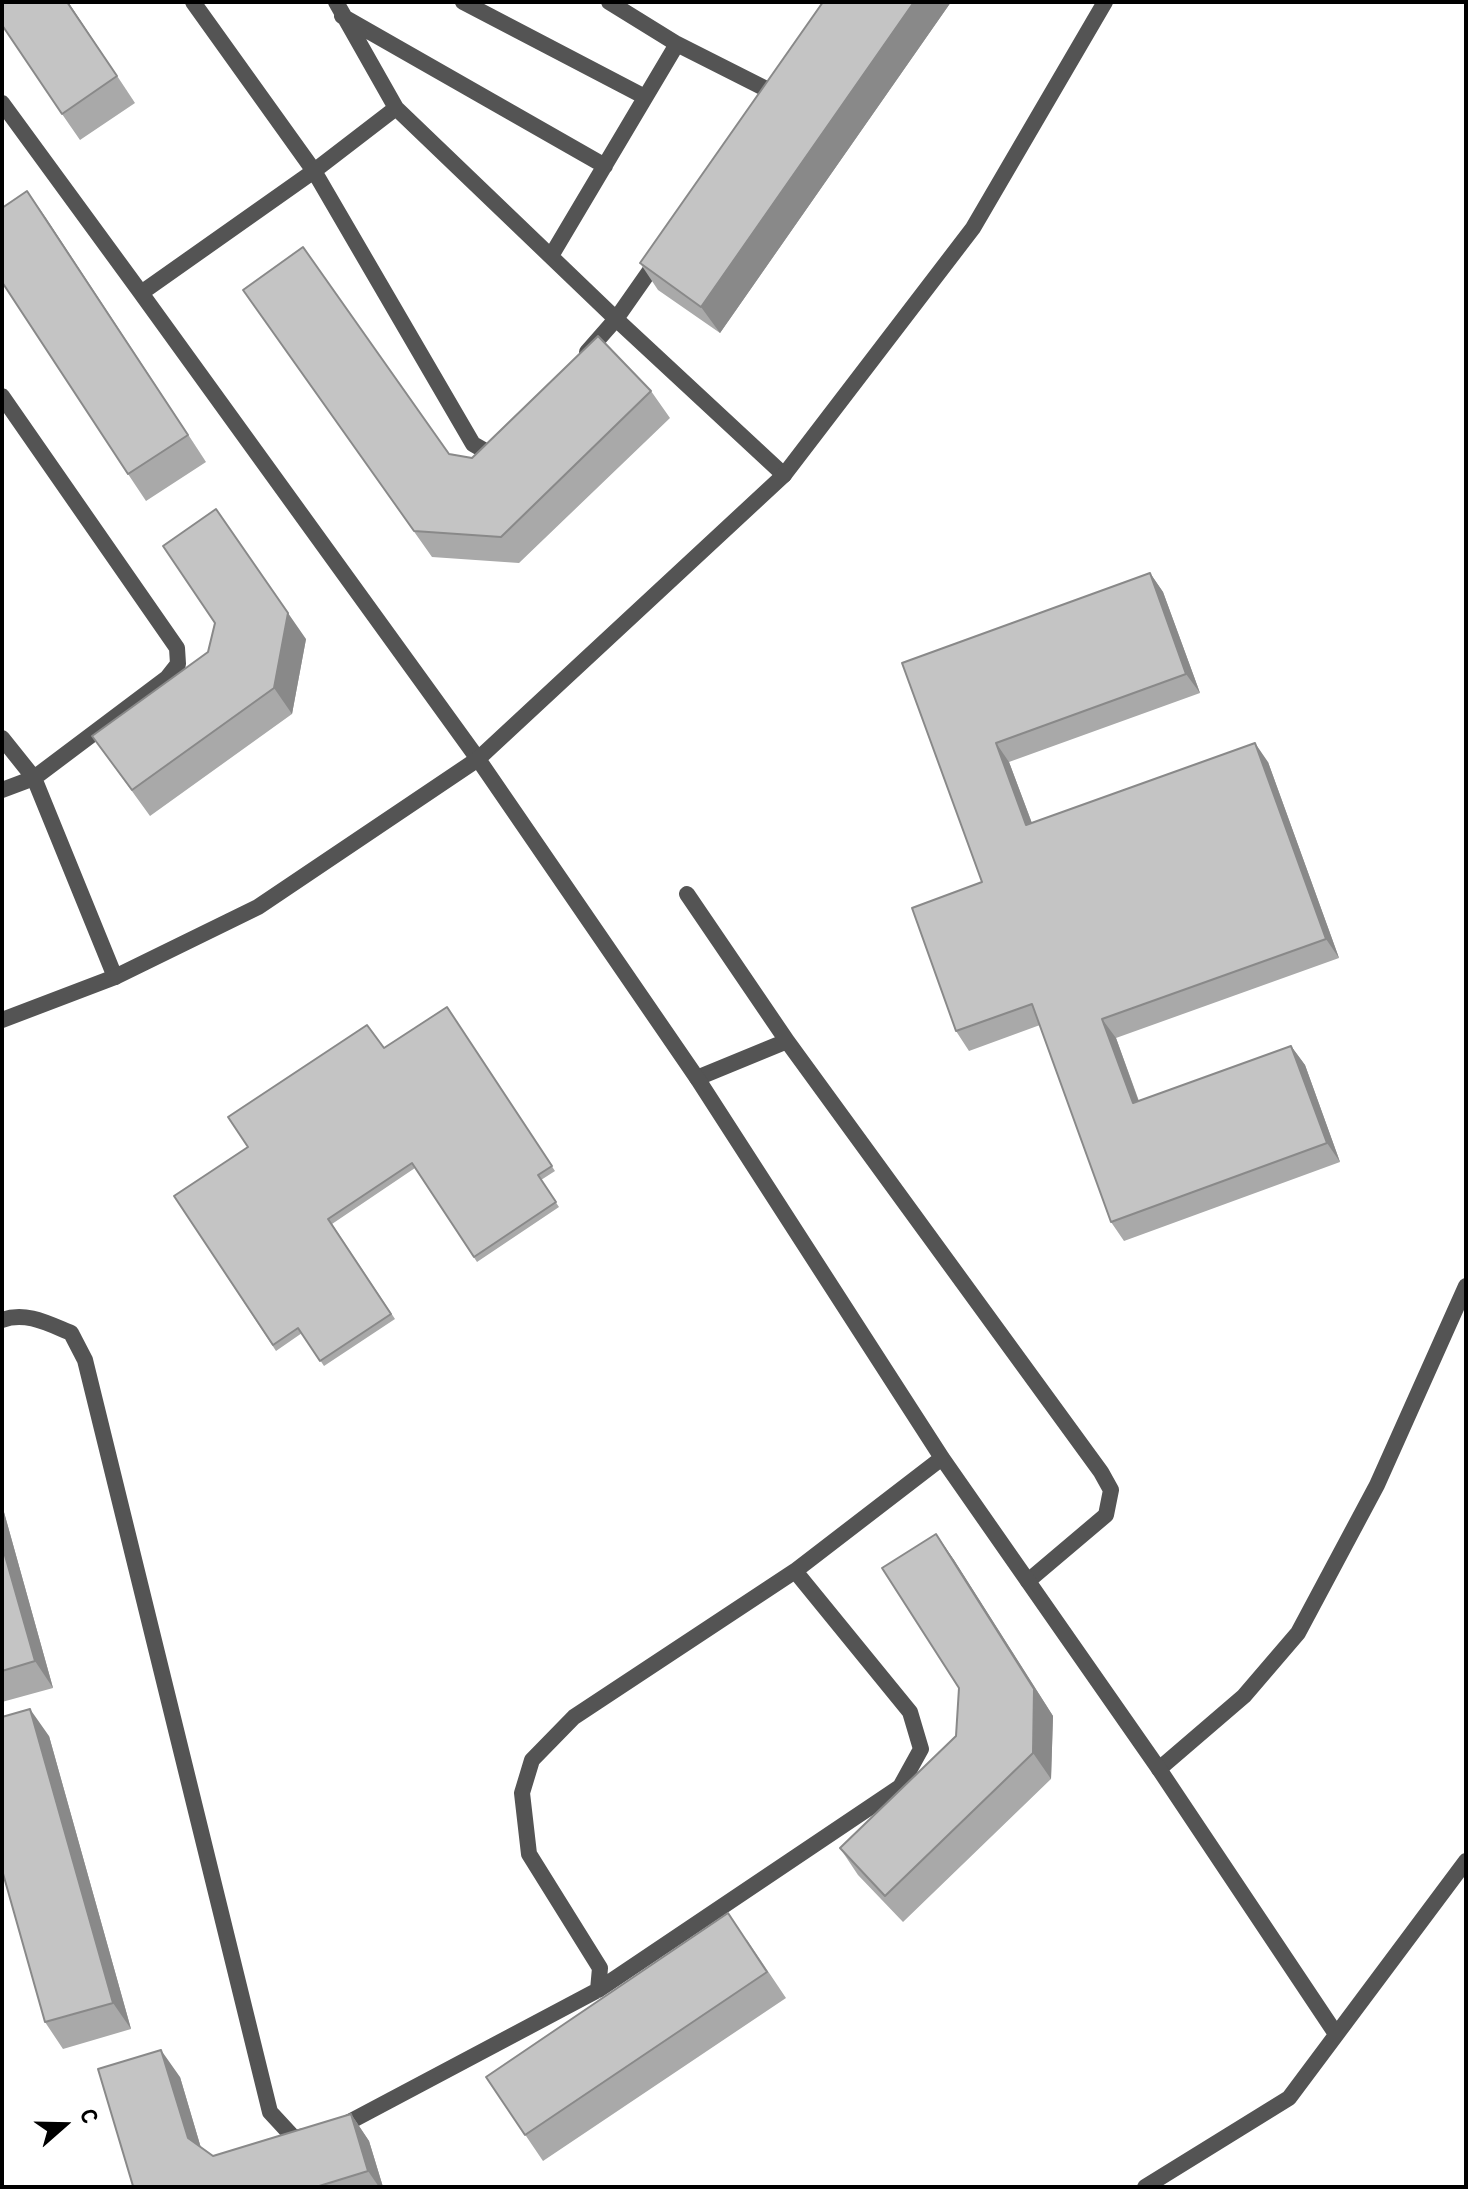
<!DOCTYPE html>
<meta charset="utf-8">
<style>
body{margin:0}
#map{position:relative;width:1468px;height:2189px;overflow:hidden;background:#fff;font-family:Overpass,sans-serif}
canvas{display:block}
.frame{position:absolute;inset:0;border:4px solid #000;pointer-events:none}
.north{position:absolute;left:24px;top:2085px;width:80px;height:80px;-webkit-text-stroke:6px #fff;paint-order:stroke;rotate:70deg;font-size:22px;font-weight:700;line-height:32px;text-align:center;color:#000}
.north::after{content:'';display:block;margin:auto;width:28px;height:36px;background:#000;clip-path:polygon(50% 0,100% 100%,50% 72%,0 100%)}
</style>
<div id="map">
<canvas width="1468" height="2189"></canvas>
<div class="frame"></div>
<div class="north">С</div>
</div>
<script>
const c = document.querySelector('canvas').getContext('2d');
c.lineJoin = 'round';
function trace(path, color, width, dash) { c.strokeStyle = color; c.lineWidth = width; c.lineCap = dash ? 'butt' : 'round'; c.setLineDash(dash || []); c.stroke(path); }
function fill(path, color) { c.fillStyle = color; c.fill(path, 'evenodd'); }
const lane = new Path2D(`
 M193,2l121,169 159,273 14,8 13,-2
 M336,2l60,106 -82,63 -173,122 337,466
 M463,2l182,95
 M609,2l68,42 99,50 -4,6
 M342,16l263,150
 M2,103l139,190
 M396,108l220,211 168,156
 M551,256l126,-212
 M587,352l29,-33 42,-60
 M2,396l175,252 1,16 -11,14 -133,100 -32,12
 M2,738l32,40 81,199
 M687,894l100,147
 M697,1078l90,-37 314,431 10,18 -5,25 -78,66
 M1159,1769l85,-73 54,-63 79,-148 89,-199`);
const street = new Path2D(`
 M478,759l219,319 245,380 217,311 177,265
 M2,1020l113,-43 143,-70 220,-148 306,-284 189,-247 132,-226
 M2,1320c24,-9 47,4 69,13l14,27 185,752 24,26 12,-2
 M598,1990l302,-203 21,-38 -11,-37 -115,-141
 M336,2129l262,-139 2,-22 -71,-114 -7,-61 10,-33 42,-43 221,-146 147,-113
 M1145,2187l144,-89 177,-237`);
const wall = new Path2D(`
 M68,2l67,101 -55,37 -18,-26z
 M823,2h128l-231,331 -62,-43 -18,-27z
 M27,191l179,271 -60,39 -18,-27z
 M243,290l206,164 23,4 179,-67 19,27 -151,145 -87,-6z
 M1150,573l13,19 37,101 -191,69 23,61 236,-61 71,196 -223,80 23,63 152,-55 14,19 35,97 -216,79 -13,-19 -71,-197 -71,26 -13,-20 26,-149 -80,-219z
 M306,639l-14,75 -142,102 -58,-80z
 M447,1007l108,164 -14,9 18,27 -82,55 -62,-94 -83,56 63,95 -71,47 -22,-33 -26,18 -102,-155 74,-49 136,-99z
 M2,1505l51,183 -51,14z
 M936,1534l18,26 99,156 -2,63 -148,143 -45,-47 -18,-27 116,-112 3,-48z
 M49,1736l82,293 -68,20 -18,-27z
 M747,1940l39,58 -243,163 -57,-84z
 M98,2069l82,8 21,71 12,8 138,-42 18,27 14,46h-249z`);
const shadedWall = new Path2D(`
 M67,2h1l67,101 -18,-27z
 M914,2h37l-231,331 -19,-26z
 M27,191l19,27 160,244 -18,-27z
 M216,509l90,130 -14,75 -18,-26z
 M1150,573l13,19 37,101 -14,-19z
 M996,743l13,19 31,83 -14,-20z
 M1255,743l13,19 71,196 -13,-19z
 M1102,1019l14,19 30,84 -13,-19z
 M1291,1046l14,19 35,97 -13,-19z
 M2,1505l51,183 -18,-27 -33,-116z
 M936,1534l18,26 99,156 -2,63 -18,-26z
 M30,1709l19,27 82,293 -18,-26z
 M161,2050l19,27 26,88 -18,-27z
 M351,2114l18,27 14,46h-4l-11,-16z`);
const building = new Path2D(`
 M2,2h65l50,74 -55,38 -60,-89z
 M823,2h91l-213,305 -61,-44z
 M27,191l161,244 -60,39 -126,-192v-74z
 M303,247l146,207 23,4 126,-122 53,55 -150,146 -87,-6 -171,-241z
 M216,509l72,104 -14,75 -142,102 -40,-54 116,-84 7,-29 -52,-77z
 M1150,573l36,101 -190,69 30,82 229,-82 71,196 -224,80 31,84 158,-57 36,97 -216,79 -79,-218 -76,27 -44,-123 70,-26 -80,-219z
 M447,1007l105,159 -14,9 18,27 -82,55 -62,-94 -84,56 63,95 -71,47 -22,-33 -25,17 -99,-149 74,-49 -20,-30 139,-92 17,23z
 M936,1534l98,155 -1,64 -148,143 -45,-48 116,-112 3,-48 -77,-120z
 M2,1545l33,116 -33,10z
 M30,1709l83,294 -68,19 -43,-152v-153z
 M728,1913l39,59 -242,163 -39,-58z
 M161,2050l27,88 25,18 138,-42 17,57 -52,16h-180l-3,-1 -35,-117z`);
trace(lane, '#545454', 16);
trace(street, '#545454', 16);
fill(wall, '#a9a9a9');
fill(shadedWall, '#898989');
fill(building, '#c4c4c4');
trace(building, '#898989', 2);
</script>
